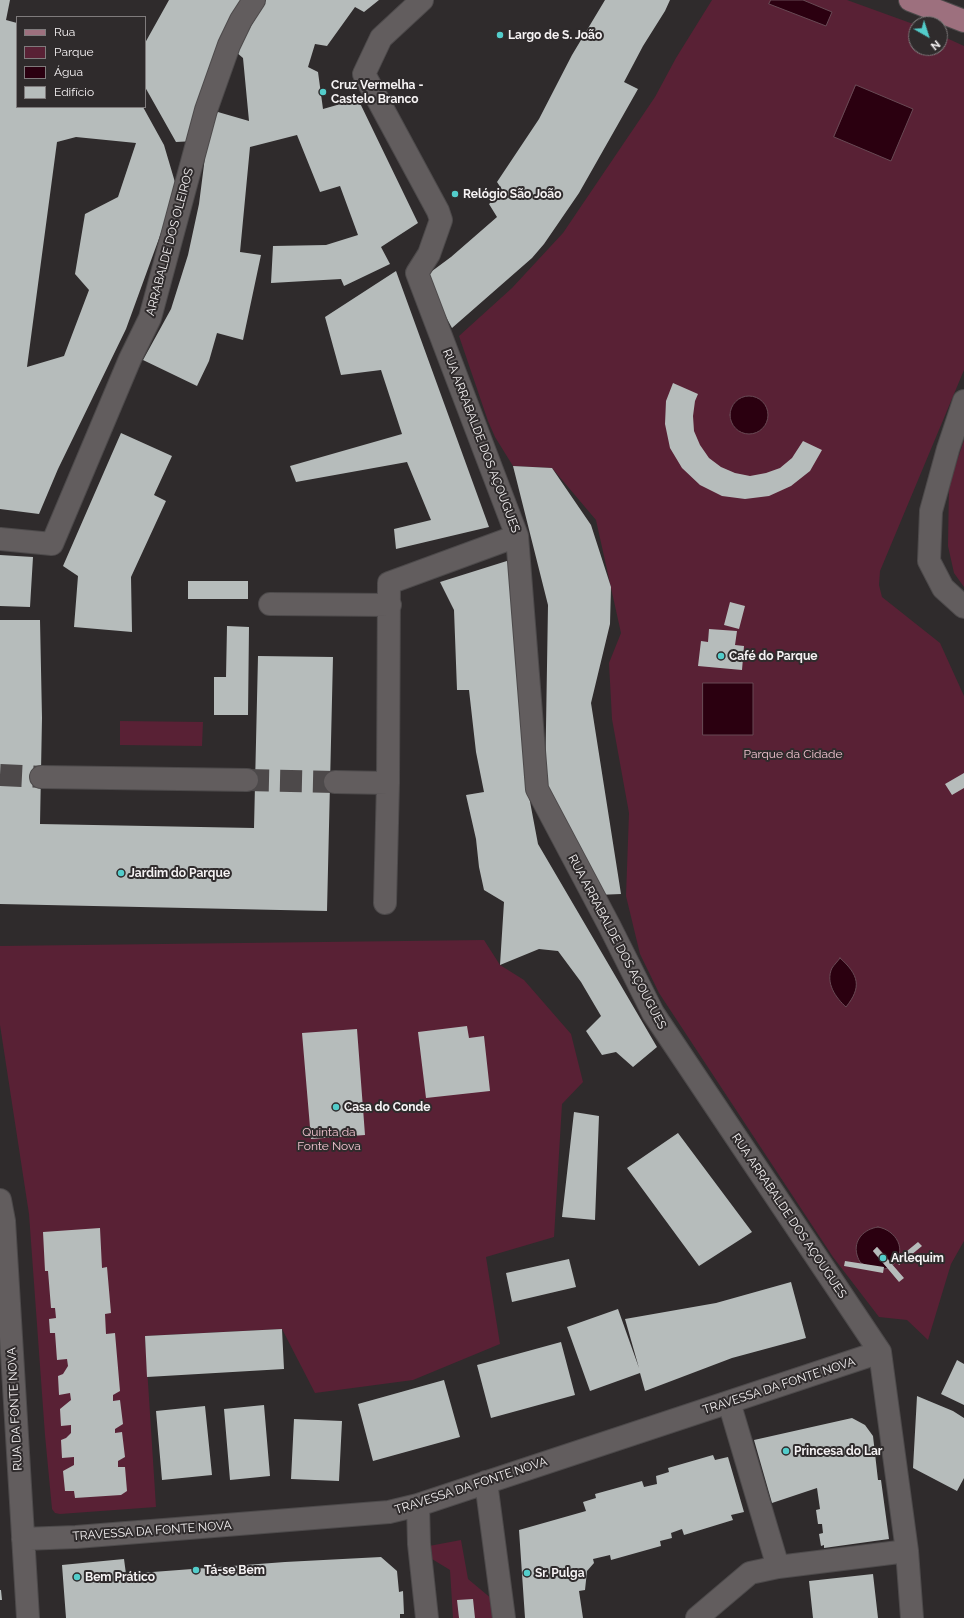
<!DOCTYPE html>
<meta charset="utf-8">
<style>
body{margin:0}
#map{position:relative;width:964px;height:1618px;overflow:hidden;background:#2f2b2c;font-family:Raleway,sans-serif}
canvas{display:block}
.legend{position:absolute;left:16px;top:16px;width:130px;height:92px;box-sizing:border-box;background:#2f2b2c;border:1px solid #7f7b7c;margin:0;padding:5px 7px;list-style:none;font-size:12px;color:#f6f3f4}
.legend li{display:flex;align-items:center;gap:8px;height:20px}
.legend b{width:20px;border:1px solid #7f7b7c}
.north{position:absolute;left:908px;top:16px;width:40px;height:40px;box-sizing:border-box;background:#2f2b2c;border:1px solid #7f7b7c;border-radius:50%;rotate:141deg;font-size:11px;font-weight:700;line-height:16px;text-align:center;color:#f6f3f4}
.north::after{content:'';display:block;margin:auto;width:14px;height:18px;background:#53cdcb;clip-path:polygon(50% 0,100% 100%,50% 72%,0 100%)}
</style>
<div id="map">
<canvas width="964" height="1618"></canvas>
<ul class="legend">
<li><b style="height:5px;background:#9d707e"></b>Rua</li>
<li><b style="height:11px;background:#592135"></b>Parque</li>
<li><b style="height:11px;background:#2b0010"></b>Água</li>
<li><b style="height:11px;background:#b6bcbb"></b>Edifício</li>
</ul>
<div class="north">N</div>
</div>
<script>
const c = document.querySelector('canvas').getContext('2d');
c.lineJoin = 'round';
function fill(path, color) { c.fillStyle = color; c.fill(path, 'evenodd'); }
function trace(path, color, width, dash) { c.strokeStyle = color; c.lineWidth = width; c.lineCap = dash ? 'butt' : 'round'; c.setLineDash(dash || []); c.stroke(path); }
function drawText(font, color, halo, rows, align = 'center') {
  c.font = font + ' Raleway,sans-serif'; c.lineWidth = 4; c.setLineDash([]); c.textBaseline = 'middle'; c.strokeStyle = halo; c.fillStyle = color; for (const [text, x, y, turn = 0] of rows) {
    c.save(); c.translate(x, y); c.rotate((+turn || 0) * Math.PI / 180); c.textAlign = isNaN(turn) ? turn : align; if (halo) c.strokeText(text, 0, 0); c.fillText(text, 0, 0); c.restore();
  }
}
const green = new Path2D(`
 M712,0h59l-2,4 63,8 -29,-12h44l69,25v23h24v-13l24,11v324l-84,201 -1,14 3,12 58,46 24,53v545l-13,23 -23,76 -21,-20 -28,-3 -46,-60 -174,-264 -19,-39 -14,-58 3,-83 -17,-94 -3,-56 12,-30 -25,-113 -44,-52 -39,-2 -18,-29 -7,-16 -29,-85 53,-48 51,-55 92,-136 21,-39z
 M964,440v147l-10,-14 -6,-27 1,-61z
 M120,721l83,1 -1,24 -82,-1z
 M484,940l16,25 24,15 47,54 12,48 -21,22 -8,133 -68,20 14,87 -87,36 -98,13 -33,-64 -137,7 11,171 -96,7 -5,-1 -3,-4 -7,-74 -16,-221 -29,-189v-79z
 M461,1540l7,39 24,20 2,19h-41l-3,-48 -18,-11 -3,-13z`);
const water = new Path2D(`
 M771,0h32l29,12 -6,14 -57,-22z
 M856,85l57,24 -22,52 -57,-24z
 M730 415a19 19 0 1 1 38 0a19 19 0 1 1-38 0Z
 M703,683h50v52h-50z
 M840,958c19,17 22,29 6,49 -10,-9 -21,-24 -14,-39 2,-3 6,-7 8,-10z
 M878,1227c18,3 30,23 15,38l-16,-18 -4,4 15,17c-6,2 -10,1 -15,-1 -3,-1 -9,-2 -12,-4 -2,-2 -3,-5 -4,-8 -4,-15 7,-26 21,-28z`);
const building = new Path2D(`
 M0,0h10l-4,20 11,3v84h126l21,38 13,44 -51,140 -68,140 -19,45 -39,-5zM76,137l60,6 -18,54 -33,17 -10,60 14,16 -25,66 -37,11 30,-225z
 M169,0h72l-21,45 -26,66 1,30 -19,1 -31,-55v-44z
 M266,0h113l-15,12 -9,-5 -28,39 -12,-2 -7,23 10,5 5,37 35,-10 60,124 -37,24 9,17 -46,22 -3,-7 -70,4 2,-37 53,-1 32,-10 -18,-49 -20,6 -23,-57 -47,12 -10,105 21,3 -18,85 -26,-7 -8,28 -12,25 -54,-26 28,-51 17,-54 11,-51 12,-94 38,11 -6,-63 -7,-6z
 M605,0h65l-5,11 -22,35 -19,36 14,7 -59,104 -35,51 -12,14 -80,70 -28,-51 27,-20 46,-40 -8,-13 14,-13 -6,-9 42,-63 33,-64z
 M396,271l93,256 -93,22 -2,-20 37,-9 -24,-58 -111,20 -6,-16 112,-32 -21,-64 -40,5 -16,-58z
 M673,383l25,11 -3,7 -2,15 1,15 6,14 9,13 12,9 14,6 15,3 16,-3 14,-5 12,-10 11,-17 19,9 -12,21 -19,15 -22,10 -24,3 -23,-3 -22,-11 -18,-17 -12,-20 -5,-24 1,-23z
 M121,433l51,23 -18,39 12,6 -35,76 1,55 -58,-5 4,-51 -15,-10z
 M513,466l39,2 39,57 20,62 -1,37 -19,79 30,191 -24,1 -52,-107 3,-183z
 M0,555l33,2 -3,50 -30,-1z
 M510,560l18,231 10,53 119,203 -24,20 -17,-15 -14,3 -16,-24 15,-15 -20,-34 -23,-31 -19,-2 -39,16 4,-63 -20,-12 -5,-23 -3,-28 -10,-44 18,-3 -8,-40 -7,-62h-12l-3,-80 -14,-28z
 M188,581h60v18h-60z
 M730,602l15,4 -6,23 -15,-4z
 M0,620h40l2,98 -2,106 214,4 4,-172 75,1 -6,254 -327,-7z
 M227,626l22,1 -1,88h-34v-38h12z
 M709,629l28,2 -2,14 9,1 -2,24 -44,-4 3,-25 7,1z
 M964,773v15l-12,7 -7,-11z
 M467,1026l2,12 15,-2 6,55 -64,7 -8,-66z
 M357,1029l8,106 -54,4 -9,-106z
 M574,1112l25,4 -4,104 -33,-3z
 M678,1133l74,99 -53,34 -72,-98z
 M100,1228l2,40 5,-1 4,46 -6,1 1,20 9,-1 5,58 -7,4v6l7,-1 3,24 -8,5v4l7,-1 3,25 -7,4v6h7l2,24 -6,4 -46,3 -1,-7h-9l-2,-20 11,-6v-8l-12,1 -1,-18 5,-2 5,-5v-8l-10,1 -1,-17 11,-9 -1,-7 -11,2 -1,-19 5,-2 5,-8 -1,-7 -10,1 -2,-27h-5l-1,-14 7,-1 -1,-10h-4l-3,-37h-3l-2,-39z
 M918,1242l4,4 -23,19 -3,-5z
 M877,1247l27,31 -5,4 -26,-31z
 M569,1259l7,28 -64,15 -6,-29z
 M845,1261l39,6 -1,6 -39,-7z
 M791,1282l15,56 -74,20 -87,33 -5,-18 -50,18 -23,-64 51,-18 21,59 -14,-49 91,-16z
 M282,1329l2,40 -137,8 -2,-41z
 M561,1342l14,53 -84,23 -14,-53z
 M957,1360l7,4v41l-23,-11z
 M444,1380l16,57 -87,24 -15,-57z
 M917,1396l36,15 11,7v60l-7,13 -44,-23z
 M264,1405l6,71 -40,4 -6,-71z
 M205,1406l7,69 -50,5 -6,-69z
 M852,1418l13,7 8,11 5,44h3l8,59 -65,9v-3l-3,1 -2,-12 4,-1 -1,-9h-4l-2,-14 4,-1 -3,-21 -45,15 -18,-63z
 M294,1419l48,2 -3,60 -48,-2z
 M713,1455l2,5 13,-3 16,55 -13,3 2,5 -49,15 -2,-6 -11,4 1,5 -12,3 1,5 -50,14 -1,-5 -17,4 1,4 -7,8 -2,19 -6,1 4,27h-58l-6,-88 67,-19 -3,-9 13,-4 -1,-4 47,-13 2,6 13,-3 -1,-8 13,-4 -1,-4z
 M381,1557l16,14 2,21 4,-1 1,23h-4v4h-334l-4,-53 62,-6 2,15 159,-12z
 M873,1574l5,44h-65l-4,-37z
 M0,1590h1l1,10h-2z
 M473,1599l2,19h-16l-2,-18z`);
const minorTunnel = new Path2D(`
 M0,775l41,2
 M247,780l88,2`);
const minor = new Path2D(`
 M422,0l-41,38 -17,36 74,137 3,9 -12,34 -12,19 100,263 20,253 73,138 43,86 227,339 27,199 5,67
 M964,401l-16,48 -17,62 -2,50 14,27 21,19
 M0,539l52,5 78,-185 20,-41 56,-208 23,-65 12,-25 13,-20
 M270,604l120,1
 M41,777l206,3
 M335,782l53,1 1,-200 128,-47
 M385,903l3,-120
 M0,1200l4,21 24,397
 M729,1402l49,165 129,-16
 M486,1482l18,136
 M418,1505l1,39 8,74
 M23,1539l53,-2 313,-25 29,-7 462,-153
 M697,1618l53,-45 28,-6`);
const major = new Path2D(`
 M910,0l54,21`);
const markers = [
 [500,35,4,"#53cdcb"],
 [323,92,4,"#53cdcb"],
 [455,194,4,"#53cdcb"],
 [721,656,4,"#53cdcb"],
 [121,873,4,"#53cdcb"],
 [336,1107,4,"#53cdcb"],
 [883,1258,4,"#53cdcb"],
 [786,1451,4,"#53cdcb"],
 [196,1570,4,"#53cdcb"],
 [527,1573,4,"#53cdcb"],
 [77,1577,4,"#53cdcb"]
];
const poiNames = [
 ["Largo de S. João",508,35],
 ["Cruz Vermelha -",331,85],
 ["Castelo Branco",331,99],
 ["Relógio São João",463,194],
 ["Café do Parque",729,656],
 ["Jardim do Parque",129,873],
 ["Casa do Conde",344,1107],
 ["Arlequim",891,1258],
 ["Princesa do Lar",794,1451],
 ["Tá-se Bem",204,1570],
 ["Sr. Pulga",535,1573],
 ["Bem Prático",85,1577]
];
const streetNames = [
 ["ARRABALDE DOS OLEIROS",170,242,-75],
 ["RUA ARRABALDE DOS AÇOUGUES",481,441,69],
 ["RUA ARRABALDE DOS AÇOUGUES",617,942,62],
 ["RUA ARRABALDE DOS AÇOUGUES",789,1216,56],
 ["TRAVESSA DA FONTE NOVA",779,1386,-18],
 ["RUA DA FONTE NOVA",15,1409,-93],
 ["TRAVESSA DA FONTE NOVA",471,1486,-18],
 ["TRAVESSA DA FONTE NOVA",152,1531,-4]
];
const parkNames = [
 ["Parque da Cidade",793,754],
 ["Quinta da",329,1132],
 ["Fonte Nova",329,1146]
];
fill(green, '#592135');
fill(water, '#2b0010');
trace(water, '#684954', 1);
fill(building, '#b6bcbb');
trace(minorTunnel, '#4d494a', 22, [22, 11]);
trace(minor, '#4d4a4b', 24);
trace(major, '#4d4a4b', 24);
trace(minor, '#625d5e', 22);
trace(major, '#9d707e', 22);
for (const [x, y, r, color] of markers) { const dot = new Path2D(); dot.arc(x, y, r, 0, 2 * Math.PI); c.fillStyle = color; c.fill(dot); trace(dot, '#2f2b2c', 1.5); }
drawText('bold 12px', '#f6f3f4', '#2f2b2c', poiNames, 'left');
drawText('12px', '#f6f3f4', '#2f2b2c', streetNames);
drawText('12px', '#f1c4d0', '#2f2b2c', parkNames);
</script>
